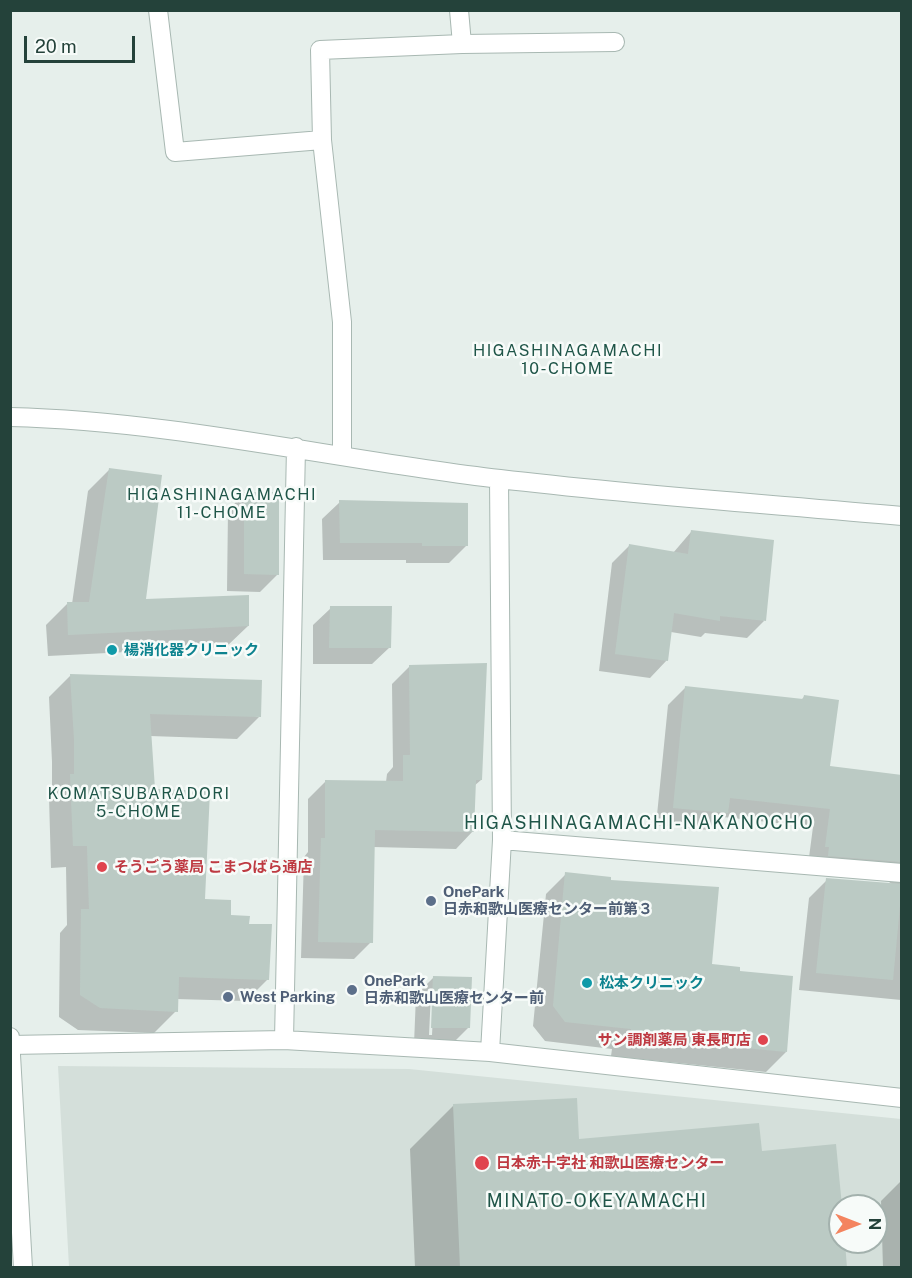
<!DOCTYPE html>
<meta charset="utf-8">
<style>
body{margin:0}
#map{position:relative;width:912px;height:1278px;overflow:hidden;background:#e6efeb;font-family:"Public Sans",sans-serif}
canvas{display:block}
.frame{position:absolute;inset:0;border:12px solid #24423a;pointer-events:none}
.north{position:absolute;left:828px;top:1194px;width:60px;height:60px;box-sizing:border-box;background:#f7fbf9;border:2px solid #a3b1ad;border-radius:50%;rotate:90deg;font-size:16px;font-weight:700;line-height:24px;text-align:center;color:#24423a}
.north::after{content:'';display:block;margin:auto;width:21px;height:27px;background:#f4845f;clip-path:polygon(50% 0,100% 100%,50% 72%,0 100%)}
.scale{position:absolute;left:24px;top:36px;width:111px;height:27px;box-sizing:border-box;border:3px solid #24423a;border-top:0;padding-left:8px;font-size:18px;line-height:21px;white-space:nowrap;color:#24423a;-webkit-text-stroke:4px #f7fbf9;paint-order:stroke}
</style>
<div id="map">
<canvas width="912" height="1278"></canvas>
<div class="frame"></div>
<div class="north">N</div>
<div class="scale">20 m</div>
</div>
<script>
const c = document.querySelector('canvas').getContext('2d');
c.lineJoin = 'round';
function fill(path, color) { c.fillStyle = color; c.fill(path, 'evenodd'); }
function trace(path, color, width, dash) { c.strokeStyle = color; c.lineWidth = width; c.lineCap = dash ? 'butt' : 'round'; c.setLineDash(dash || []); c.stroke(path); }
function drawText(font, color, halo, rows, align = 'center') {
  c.font = font + ' "Public Sans","Noto Sans JP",sans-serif'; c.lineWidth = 5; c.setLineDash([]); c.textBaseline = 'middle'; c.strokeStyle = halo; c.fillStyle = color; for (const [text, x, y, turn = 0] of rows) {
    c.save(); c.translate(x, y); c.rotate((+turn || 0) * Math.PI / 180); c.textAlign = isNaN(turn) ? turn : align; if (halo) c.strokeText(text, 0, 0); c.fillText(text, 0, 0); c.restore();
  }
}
const built = new Path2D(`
 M58,1066l351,3 492,50v148h-832zM840,1206h36v36h-36z`);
const shadow = new Path2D(`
 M110,469l35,131 103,26 -22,21 -178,9 -2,-31 21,-21h5l16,-113z
 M245,493l33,81 -18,18 -33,-1 1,-81z
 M340,502l126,44 -17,17h-43v-3h-83l-1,-41z
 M691,532l73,89 -17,17 -42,-5 -4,4 -30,-5 -4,28 -17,18 -51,-7 13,-108 17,-17 44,7z
 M331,608l59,39 -18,17h-59v-39z
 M410,666l71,114 -7,6 -1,45 -17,18 -83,-2 -2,95 -17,17 -53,-1 3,-101 4,-5v-53l18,-18 60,1 1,-8 6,-7 -1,-83z
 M71,675l188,42 -22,22 -87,-3 4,55 49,110 45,24 20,54 -22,22 -70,-2v12l-22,22 -76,-3 -19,-13 1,-84 7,-8 -1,-58 -15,1 -2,-71 3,-3v-32l-3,-65z
 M686,687l115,13 3,-3 25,70 73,9v234l-1,-10 -102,-10 10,-92 18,-18 66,5 -8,-6 -77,-14 5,-38 -90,-10 -14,13 -53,-5 12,-120z
 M566,874l43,7 102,85 75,86 -20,20 -155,-16 1,-7 -67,-8 -12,-15 13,-132z
 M433,978l36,49 -18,18 -37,-1 2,-49zM431,993h3l-2,42h-3z
 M454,1105l123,35 183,13 80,89h3l3,26h-431l-5,-119z
 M902,1180v88h-19l-2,-67z`);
const building = new Path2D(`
 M109,468l53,7 -16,124 103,-4v31l-181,9 -1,-33h22z
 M244,492h35v83l-35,-1z
 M339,500l129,3v43h-46v-3h-82z
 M691,530l83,10 -8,81 -46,-5v5l-46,-8 -6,48 -53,-7 14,-110 59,10z
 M330,606h62l-1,42h-62z
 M487,663l-5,117h-6l-2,52 -99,-2 -2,113 -55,-1 3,-104h4v-58l78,1v-26h7l-1,-90z
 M70,674l192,6 -1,37 -111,-3 5,75 55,2 -5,108 26,1v15l19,1 -1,8h23l-3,56 -90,-3 -1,35 -78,-4 -20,-13 1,-86h8l-2,-63h-14l-3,-72h4v-35z
 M685,686l118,13 1,-4 35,5 -9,66 72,9v87l-74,-6 1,-9h-4l5,-38 -100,-11 -2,15 -55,-5z
 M565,872l46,5v3l108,7 -7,77 28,3v4l53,5 -6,76 -156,-15v-8l-66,-7 -12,-16z
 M826,878l76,6 -9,96 -77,-7z
 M433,976l39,1 -2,51h-39z
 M577,1098l2,41 180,-16 3,28 74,-7 6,62 -2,36h5l2,26h-387l-7,-164z`);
const minor = new Path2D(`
 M158,10l17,142 147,-12 -2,-90 142,-6 153,-2
 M459,10l3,34
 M322,140l20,182v132
 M10,417c165,4 327,43 490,62 133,16 268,25 402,37
 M502,840l400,33
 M284,1040l12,-593
 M10,1045l274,-5 206,12 412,46
 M490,1052l12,-212 -3,-361`);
const tertiary = new Path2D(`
 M10,1037l13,231`);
const markers = [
 [112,650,6,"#0f9aa8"],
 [102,867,6,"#e0444e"],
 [431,901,6,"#5c6f8a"],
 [587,983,6,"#0f9aa8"],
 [352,990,6,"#5c6f8a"],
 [228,997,6,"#5c6f8a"],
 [763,1040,6,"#e0444e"],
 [482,1163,8,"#e0444e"]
];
const cultureNames = [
 ["楊消化器クリニック",124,650],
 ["松本クリニック",599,983]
];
const healthNames = [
 ["そうごう薬局 こまつばら通店",114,867],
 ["サン調剤薬局 東長町店",751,1040,"right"],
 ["日本赤十字社 和歌山医療センター",496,1163]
];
const serviceNames = [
 ["OnePark",443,892],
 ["日赤和歌山医療センター前第３",443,909],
 ["OnePark",364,981],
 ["日赤和歌山医療センター前",364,998],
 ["West Parking",240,997]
];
const neighbourhoodNames = [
 ["HIGASHINAGAMACHI",568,351],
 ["10-CHOME",568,369],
 ["HIGASHINAGAMACHI",222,495],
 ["11-CHOME",222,513],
 ["KOMATSUBARADORI",139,794],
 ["5-CHOME",139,812]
];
const quarterNames = [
 ["HIGASHINAGAMACHI-NAKANOCHO",639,823],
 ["MINATO-OKEYAMACHI",597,1201]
];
fill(built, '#d4dfda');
fill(shadow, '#0003');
fill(building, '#bbcac4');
trace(minor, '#a8b8b2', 20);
trace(tertiary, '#a8b8b2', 20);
trace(minor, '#fff', 18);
trace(tertiary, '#fff', 18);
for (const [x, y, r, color] of markers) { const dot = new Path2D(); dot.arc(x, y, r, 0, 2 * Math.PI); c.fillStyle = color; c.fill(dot); trace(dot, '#f7fbf9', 2); }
drawText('bold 15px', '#0d838f', '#f7fbf9', cultureNames, 'left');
drawText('bold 15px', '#be3a42', '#f7fbf9', healthNames, 'left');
drawText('bold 15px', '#4e5e75', '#f7fbf9', serviceNames, 'left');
c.letterSpacing = '1.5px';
drawText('16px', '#1f5548', '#f7fbf9', neighbourhoodNames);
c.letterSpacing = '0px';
c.letterSpacing = '1.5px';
drawText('18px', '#1f5548', '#f7fbf9', quarterNames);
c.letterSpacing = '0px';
</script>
